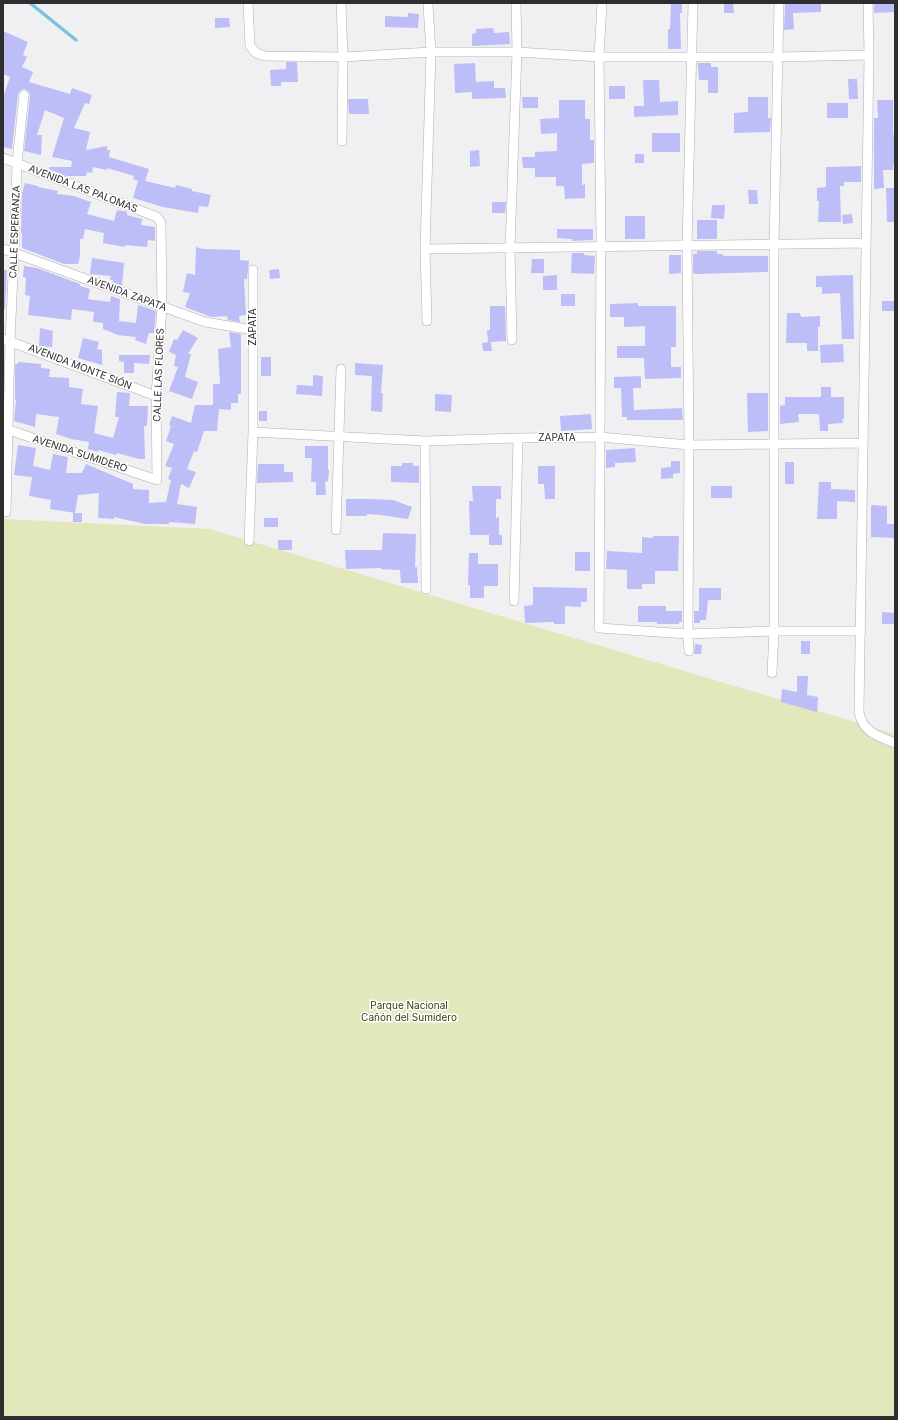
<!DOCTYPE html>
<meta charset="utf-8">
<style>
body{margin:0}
#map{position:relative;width:898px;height:1420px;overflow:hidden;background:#f0f0f2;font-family:Inter,sans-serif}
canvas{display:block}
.frame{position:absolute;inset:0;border:4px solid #2e2e2f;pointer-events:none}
</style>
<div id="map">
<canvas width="898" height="1420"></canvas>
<div class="frame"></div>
</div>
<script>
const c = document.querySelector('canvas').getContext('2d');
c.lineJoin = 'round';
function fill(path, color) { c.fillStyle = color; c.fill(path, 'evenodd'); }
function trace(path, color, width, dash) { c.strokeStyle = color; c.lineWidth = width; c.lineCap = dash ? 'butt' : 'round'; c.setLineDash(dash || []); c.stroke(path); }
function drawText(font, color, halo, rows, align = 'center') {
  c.font = font + ' Inter,sans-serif'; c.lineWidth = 3; c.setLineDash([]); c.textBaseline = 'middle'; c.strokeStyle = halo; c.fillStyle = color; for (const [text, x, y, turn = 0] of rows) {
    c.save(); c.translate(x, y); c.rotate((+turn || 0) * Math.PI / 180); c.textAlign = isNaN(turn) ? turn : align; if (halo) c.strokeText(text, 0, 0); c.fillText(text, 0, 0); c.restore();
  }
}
const green = new Path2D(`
 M3,519l207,10 685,205v683h-892z`);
const stream = new Path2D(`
 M30,3l46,37`);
const building = new Path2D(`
 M671,3h11v10h-2l1,36h-13v-20h2z
 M724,3h9l1,10h-10z
 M821,3v9l-28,1 1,16 -10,1 1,-26z
 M874,3h21v9l-21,1z
 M408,13l11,1 -1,14 -33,-1v-11l23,1z
 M215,18h14l1,9 -15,1z
 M493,28l1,5 15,-1 1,12 -38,2v-12l4,-1v-4z
 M3,31l25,11 -5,13 4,2 -5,10 11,5 -4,10 41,12 2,-6 20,7 -3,9 -4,-1 -11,25 16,4 -4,18 21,-4v4h3l-1,7 40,12 -4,12 30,7 1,-3 16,4v2l19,4 -3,12 -9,-1 -1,7 -35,-6 -30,-9 5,-17 -5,-2 1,-3 -27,-8v2l-14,-3 -1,6 -5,-1 -1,4h-20l-17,-7v-2h22l1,-6 -20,-4 12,-39 -19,-8 -8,25h5l-1,20 -17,-4 6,-55 -1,-4 -4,-3 -4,1 -3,4 -6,55 -9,-2v-50l7,-20 -7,-3z
 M286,62h11l1,20h-17v4h-10l-1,-16 16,-1z
 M475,63l1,19 18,-1v7h11l1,10 -34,1v-7l-17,1 -1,-29z
 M698,63h13v4h7v26h-10v-13h-9z
 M848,79h9l1,20h-9z
 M643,80h16l1,22 18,-1v14l-44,2v-11h10z
 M609,86h16v13h-16z
 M522,97h16v11h-15z
 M748,97h20v21h3l-1,14 -36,1v-20l14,-1z
 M348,99h20l1,15h-20z
 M559,100h26v19h5v21h4v23l-12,1v21l3,-1v14l-20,1 -1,-13h-8v-9h-21v-9h-12l-1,-11h13v-5l22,-1v-18l-16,1 -1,-15 19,-1z
 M877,100h16v35h2v30h-2v5h-10l1,18 -10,1v-71h4z
 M827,103h21v15h-21z
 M652,133h28v19h-28z
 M479,150l1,16 -10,1v-16z
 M635,154h9v9h-9z
 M861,166v16h-17v4h-4l1,36h-23l1,-21h-2v-13l9,-1v-20z
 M25,183l13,3v1l20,4 -1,3 17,2 17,6 -4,12 27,7 3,-11 10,2v3l15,4 -1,6 14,2v14l-7,-1 -1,7 -22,-2v2l-22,-4 1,-10 -19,-4 -2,10h-3v17l-2,8h-14l-42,-16v-15h-1l1,-40z
 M886,188h9v34h-8z
 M748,190h9l1,14h-9z
 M492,202h14l-1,11h-13z
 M712,205h13l-1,14 -13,-1z
 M852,214l1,9 -10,1 -1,-9z
 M625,216h20v23h-20z
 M697,220h20v19h-20z
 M557,229h36v11l-21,1v-2l-15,-1z
 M196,247l7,2 37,1v10l9,1 -2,18h-3l2,36 -7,1 1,6 -12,-2 -1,-4 -16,1 -26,-10 5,-14 -7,-1 4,-19 8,2z
 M697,251h20v3h6v2h45v16l-72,2 -3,-1v-19h4z
 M572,253h12v2l11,1 -1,18 -23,-1z
 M669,255h12v18l-12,1z
 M92,258l32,5 -2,23 -10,-4 1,-2h-3l1,-4 -21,-2z
 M532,259h12v14h-13z
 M24,266l13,2 43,16v2l10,3 -2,10 22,3 1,-6 9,3 -1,22 17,2 2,-18 18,6 -2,22h-5l-3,11 -11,-4 1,-3 -18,-2 -15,-6v-6l-10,-1 1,-10 -22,-3 -1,11 -43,-5 2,-19 -5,-1 1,-17 -3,-1z
 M279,269l1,9 -10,1 -1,-9z
 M3,270h4l-2,39h-2z
 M557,275v15h-14v-14z
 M853,275l1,64h-12l-2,-46 -18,1v-7h-6v-11z
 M561,294h14v12h-14z
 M882,301h13v10h-13z
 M638,303v3h38v41h-5v20h10v11l-36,1 -1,-21h-27v-12h28v-20l-21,1v-10h-14v-13z
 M490,306h15l1,35 -15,1 1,9h-9l-1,-8 6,-1 -1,-12h3z
 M787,313h13l1,4 19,-1v11h-2v24h-11v-8h-21z
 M40,328l13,3 -1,16 -13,-1z
 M183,330l15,8 -10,16h3l-6,23 13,5 -6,17 -23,-8 9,-24 -4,-1 2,-11 -7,-3 5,-13 3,1z
 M229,332l12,2v60h-3v9h-7v7l-12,-1 -2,22h-13l-7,21 -3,-1 -7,18 9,3 -7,16 -8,-4 -4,20 20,3 -2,17 -26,-2v2h-24l-31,-7v2l-16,-1 1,-25 -21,2 -3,18 -25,-4 1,-9 -22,-4 3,-19 -18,-2 4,-30 18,3 -3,18 17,4 3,-16 15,3 -2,16h16l4,-9 47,20v5l16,1v13l17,-1 5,-22 -3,-1 4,-11 -7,-2 9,-22 -8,-3 5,-15 -2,-1 3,-9 19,7 4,-18h18v-21h7l-2,-35 13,-2z
 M83,338l16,4 -2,7 5,1v15l-24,-7z
 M843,344l1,18 -23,1 -1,-18z
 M119,355h31l-1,9 -15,-1v10h-10v-11l-5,-1z
 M261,357h10v19h-10z
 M18,362l23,2v4l9,1 -1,8 20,1v9l14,2 -2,15 17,2 -4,27 19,5 6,-21h-4l2,-25 13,1 -1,13h19l-1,20h-3l1,33h-6l-22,-6 -1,2 -18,-5v2l-10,-3 1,-7 -18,-3 -15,-5 3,-17 -23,-3 -1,13 -21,-6 2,-21h-1v-36h3z
 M355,363l28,2 -2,28h2l-1,19 -11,-1 1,-35 -17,-1z
 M313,375l10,1 -1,20 -26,-2 1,-9 16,1z
 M641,376v12h-8l1,22 48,-2 1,12h-56v-3h-5l-1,-29h-7v-11z
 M821,387h10v10h13v22h-2l1,4 -15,1v7h-8l-1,-17h-21l1,8 -19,2v-18l5,-1v-8h36z
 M747,393h21v38l-20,1z
 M435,394l17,1 -1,17 -16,-1z
 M259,411h8v10h-8z
 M591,414l1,15 -31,2 -1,-15z
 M305,446h23v24h1l-1,11 -3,1 1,13h-10v-13h-5l1,-24h-7z
 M635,448l1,14 -21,1v4l-9,1v-18z
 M671,461h9v12l-7,1v4l-12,1v-11l10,-1z
 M785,462h9v22h-9z
 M402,463h11v3h6v17l-28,-1v-16h11z
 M258,464h26v8h9v10l-36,1z
 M538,466h17v33h-10l-1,-15h-6z
 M819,482h12v7l24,1v12l-18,-1v18h-20z
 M472,486h29v13h-5v19l3,-1v18h3v10h-13v-10h-19l-1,-34h4z
 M711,486h21v12h-21z
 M346,499h25l22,1 19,7 -4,12 -27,-4 -14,-1v2h-21z
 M871,505l16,1v18h8v14l-24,-1z
 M73,513h9v9h-9z
 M264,518h14v9h-14z
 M383,533l33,1 -1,33h2l1,16h-17l-1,-13 -19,-1v-1l-35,1 -1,-19h37z
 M653,536h26l-1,35h-23v13h-13v5h-15v-19l-21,-1 1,-18 35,2v-16l11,1z
 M278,540h14v10h-14z
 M575,552h15v19h-15z
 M469,553h9v11h20v22h-14v12h-14v-13h-2z
 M533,587l54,1v14h-6v5l-16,-1v18h-11v-2l-29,1 -1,-17 9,-1z
 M699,588h22v12h-13l-2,20h-6v3h-6v-12h5z
 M638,606h28v5h16v11h-3v2h-22v-2h-19z
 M882,612l13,1v11h-13z
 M801,641h9v13h-9z
 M695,644l7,1 -1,9h-7z
 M797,676h11l-1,19 11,2 -1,15 -36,-10 1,-13 15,3z`);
const minor = new Path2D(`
 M248,3l2,43 6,7 9,3 78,1 88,-5h86l82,5h179l91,-2
 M341,3l2,54 -1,84
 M602,3l-3,54 2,189 -2,382 89,6 86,-3h87
 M868,3l1,52 -10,657c4,21 19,24 36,31
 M3,158l154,59 4,6 1,84 -6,89 1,84 -154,-52
 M3,249l202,73 48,8
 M425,249l441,-6
 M427,321l-2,-72 6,-197 -3,-47
 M3,339l153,57
 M512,340l-2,-92 7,-196 -1,-49
 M253,432l172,9 93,-3 82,-1 89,8 173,-2
 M425,441l1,148
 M3,512h3l4,-171 4,-88 3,-90 7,-68
 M336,530l5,-161
 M249,541l4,-109v-162
 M514,601l4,-163
 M689,651l-1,-17 1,-189 -2,-200 6,-242
 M772,673l2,-42v-387l5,-241`);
const streetNames = [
 ["AVENIDA LAS PALOMAS",83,189,21],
 ["CALLE ESPERANZA",15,232,-88],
 ["AVENIDA ZAPATA",127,294,20],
 ["ZAPATA",253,327,-90],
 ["AVENIDA MONTE SIÓN",80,367,21],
 ["CALLE LAS FLORES",159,375,-88],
 ["ZAPATA",557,438],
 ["AVENIDA SUMIDERO",80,454,18]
];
const parkNames = [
 ["Parque Nacional",409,1006],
 ["Cañón del Sumidero",409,1018]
];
fill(green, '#e3e7bc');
trace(stream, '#7cc2e0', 3.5);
fill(building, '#bdbdf8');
trace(minor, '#aeafb1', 10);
trace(minor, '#fff', 9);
drawText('10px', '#2e2e2f', '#fff', streetNames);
drawText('10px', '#383b09', '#fff', parkNames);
</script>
